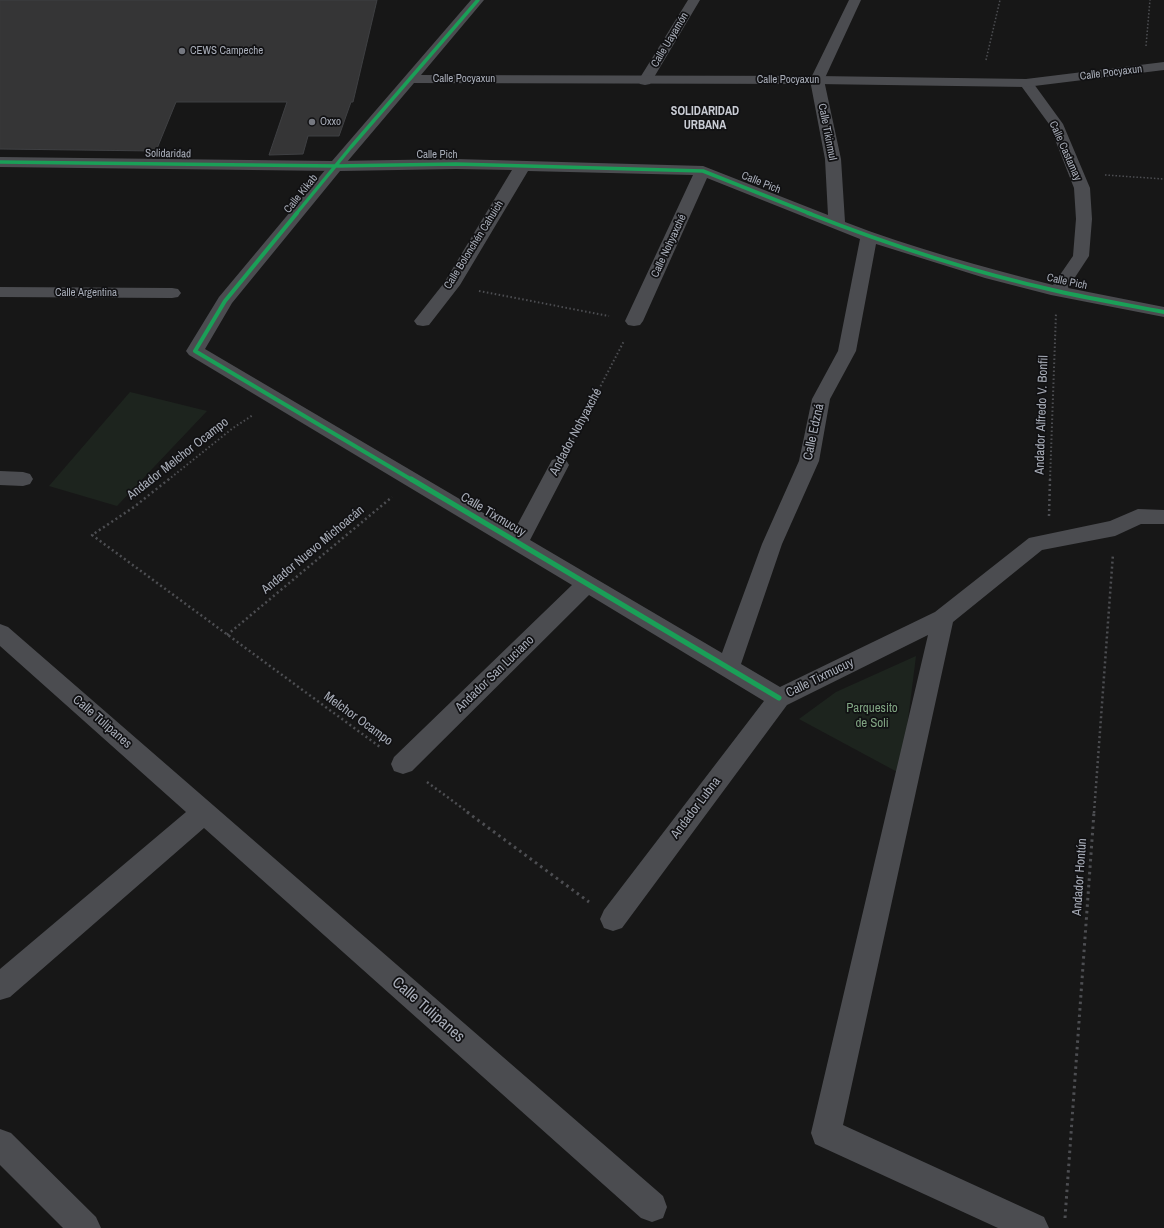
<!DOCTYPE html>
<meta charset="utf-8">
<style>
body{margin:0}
canvas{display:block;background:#171717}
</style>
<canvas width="1164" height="1228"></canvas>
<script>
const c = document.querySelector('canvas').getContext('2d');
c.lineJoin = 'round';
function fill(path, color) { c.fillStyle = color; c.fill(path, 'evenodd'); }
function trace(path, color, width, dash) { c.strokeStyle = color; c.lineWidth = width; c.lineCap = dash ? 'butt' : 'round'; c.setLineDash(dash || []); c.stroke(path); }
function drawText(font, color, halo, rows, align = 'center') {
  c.font = font + ' "Archivo Narrow",sans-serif'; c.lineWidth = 3.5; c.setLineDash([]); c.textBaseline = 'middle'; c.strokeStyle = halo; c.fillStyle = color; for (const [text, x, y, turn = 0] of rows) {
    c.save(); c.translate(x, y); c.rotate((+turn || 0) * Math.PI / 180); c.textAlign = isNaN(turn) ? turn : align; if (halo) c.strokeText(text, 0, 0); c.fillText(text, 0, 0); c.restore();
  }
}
const green = new Path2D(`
 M130,392l77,19 -90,95 -68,-20z
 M916,656l-15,118 -102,-55 37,-27z`);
const building = new Path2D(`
 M0,0h377l-24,102h-2l-12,34h-31l-5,18 -34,1 18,-53h-111l-20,49 -156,-2z`);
const pathFar3 = new Path2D(`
 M1146,46l4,-46
 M986,60l14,-60
 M1105,175l59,4`);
const pathFar2 = new Path2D(`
 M479,291l130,25
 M571,443l53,-102
 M168,480l65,-52 20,-13
 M1050,480l6,-167`);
const pathFar1 = new Path2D(`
 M169,479l-35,28 -42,28 288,212
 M1049,516l1,-37
 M227,635l165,-138
 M427,782l42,31
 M1094,813l19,-259`);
const path = new Path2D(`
 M467,812l122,90
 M1065,1218l29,-406`);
const minor = new Path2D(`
 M688,0h12l-50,84 -5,1 -5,-1 -2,-3z
 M849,0h12l-37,80 17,79 4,63c67,26 138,45 208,63l20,-29 3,-37 -2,-31 -25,-64 -30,-41 2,-3 5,-1 5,1 32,44 27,64 2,31 -3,37 -21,32 96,19v10l-113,-22 -66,-17 -109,-34 -20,107 -26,48 -11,62 -37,83 -41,120 39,23 155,-75 94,-74 81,-17 28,-12 26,1v14h-23l-26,12 -73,14 -89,72 -110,503 201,92 5,11h-51l-183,-84 -4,-11 117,-498 -141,70 -165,223 -9,3 -9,-3 -4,-9 4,-9 160,-209 -175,-106 -177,176 -9,3 -9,-3 -3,-7 3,-7 178,-172 -383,-230 -3,-4 33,-54 112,-134 5,-2 120,-2 247,7 125,49 -3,-56 -15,-79zM456,169l56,1 -68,113 -30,38 3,4 6,1 6,-1 31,-40 68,-114 165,4 -68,146 3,4 6,1 6,-1 3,-4 64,-143 153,61 -22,112 -26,48 -13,62 -37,83 -40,109 -192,-113 39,-75 -3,-5 -7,-2 -7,2 -38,71 -309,-182 27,-46 108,-132z
 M0,287l172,1 6,1 3,4 -3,4 -6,1 -172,-1z
 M0,471l23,1 7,2 3,5 -3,5 -7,2 -23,-1z
 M0,624l8,3 655,569 4,11 -4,11 -11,4 -11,-4 -437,-390 -194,169 -10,3v-31l186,-157 -186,-166z
 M0,1129l11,4 85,84 5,11h-38l-63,-63z`);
const tertiary = new Path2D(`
 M471,0h13l-63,75 396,1 209,3 138,-17v8l-138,17 -209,-3 -403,-1 -73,86 -5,2 -336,-4v-10l332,4z`);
const cyclewayFar2 = new Path2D(`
 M0,162l336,4 120,-2 247,7 108,43
 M296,214l55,-67 127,-147`);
const cyclewayFar1 = new Path2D(`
 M297,213l-72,88 -30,50 217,129
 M808,213c81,32 164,59 249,78 35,8 71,14 107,21`);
const cycleway = new Path2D(`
 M411,479l368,219`);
const markers = [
 [182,51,4,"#757880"],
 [312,122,4,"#757880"]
];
const farStreetnames = [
 ["Calle Uayamón",670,40,-59],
 ["Calle Pocyaxun",1111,73,-7],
 ["Calle Pocyaxun",464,79],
 ["Calle Pocyaxun",788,80],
 ["Calle Tikinmul",827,132,79],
 ["Calle Castamay",1065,151,66],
 ["Solidaridad",168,154,1],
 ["Calle Pich",437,155],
 ["Calle Pich",761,183,22],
 ["Calle Kikab",301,194,-51],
 ["Calle Bolonchén Cahuich",474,245,-58],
 ["Calle Nohyaxché",669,246,-65],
 ["Calle Pich",1067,282,12],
 ["Calle Argentina",86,293]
];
const farPoinames = [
 ["CEWS Campeche",190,51],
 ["Oxxo",320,122]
];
const farNeighbourhoodnames = [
 ["SOLIDARIDAD",705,112],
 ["URBANA",705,126]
];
const streetNames = [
 ["Andador Alfredo V. Bonfil",1042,415,-88],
 ["Andador Nohyaxché",576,432,-62],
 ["Calle Edzná",814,432,-78],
 ["Andador Melchor Ocampo",178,459,-38],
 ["Calle Tixmucuy",493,515,31],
 ["Andador Nuevo Michoacán",313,550,-40],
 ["Andador San Luciano",495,674,-44],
 ["Calle Tixmucuy",820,678,-26],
 ["Melchor Ocampo",358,719,36],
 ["Calle Tulipanes",102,722,41],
 ["Andador Lubna",696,808,-53],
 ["Andador Hontún",1080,877,-86]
];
const parkNames = [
 ["Parquesito",872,709],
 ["de Soli",872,724]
];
const nearStreetnames = [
 ["Calle Tulipanes",428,1010,41]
];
fill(green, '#1d241e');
fill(building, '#353536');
trace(building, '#3f4043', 1);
trace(pathFar3, '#4d4e52', 1.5, [1.5, 2]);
trace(pathFar2, '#4d4e52', 2, [1.5, 2.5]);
trace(pathFar1, '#4d4e52', 2.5, [2, 3]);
trace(path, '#4d4e52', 3, [2.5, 4]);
fill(minor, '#4b4c50');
fill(tertiary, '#4b4c50');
trace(cyclewayFar2, '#1a9f57', 3.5);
trace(cyclewayFar1, '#1a9f57', 4);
trace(cycleway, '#1a9f57', 5);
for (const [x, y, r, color] of markers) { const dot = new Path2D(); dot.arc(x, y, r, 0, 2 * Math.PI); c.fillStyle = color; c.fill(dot); trace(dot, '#111113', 1.5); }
drawText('11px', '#a8adb8', '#111113', farStreetnames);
drawText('11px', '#a8adb8', '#111113', farPoinames, 'left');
drawText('bold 12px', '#c9ccd4', '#111113', farNeighbourhoodnames);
drawText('13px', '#a8adb8', '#111113', streetNames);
drawText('13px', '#7fa381', '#111113', parkNames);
drawText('16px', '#a8adb8', '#111113', nearStreetnames);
</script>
